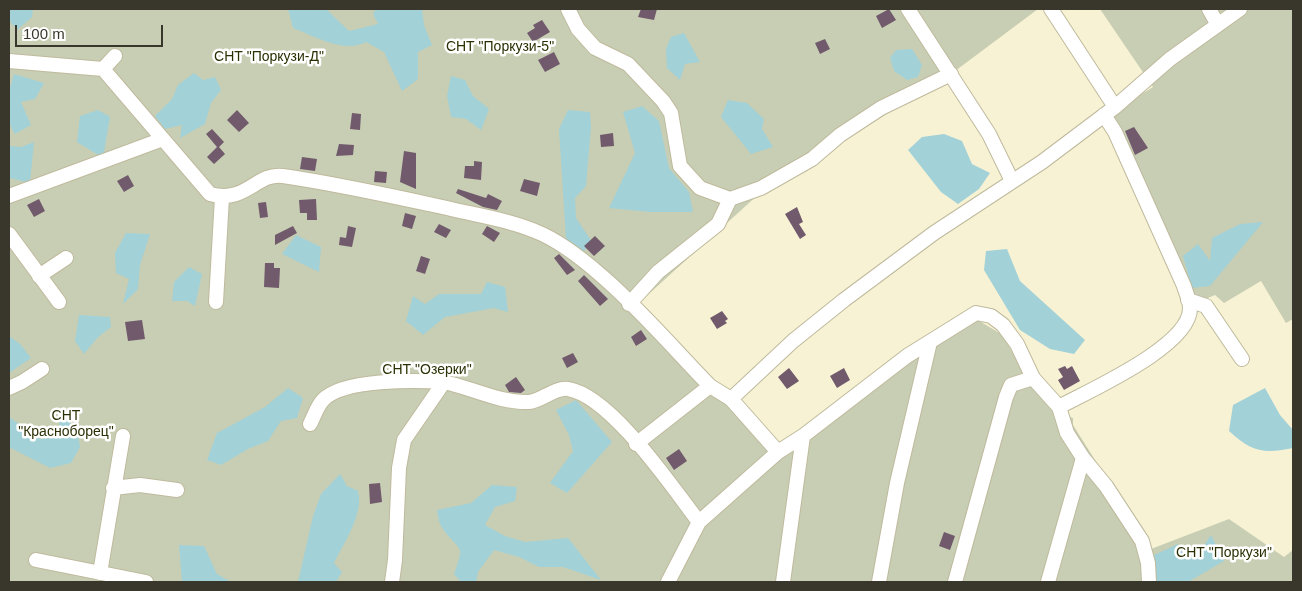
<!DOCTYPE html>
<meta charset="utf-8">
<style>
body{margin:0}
#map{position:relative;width:1302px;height:591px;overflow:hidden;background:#f7f2d4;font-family:Helvetica,sans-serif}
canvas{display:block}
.frame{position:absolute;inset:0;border:10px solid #39372b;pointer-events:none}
.scale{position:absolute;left:15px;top:25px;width:148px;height:22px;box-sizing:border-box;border:2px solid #39372b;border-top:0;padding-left:6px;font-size:15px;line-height:18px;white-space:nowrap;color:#39372b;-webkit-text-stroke:4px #fff;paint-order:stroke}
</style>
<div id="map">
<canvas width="1302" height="591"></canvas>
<div class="frame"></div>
<div class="scale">100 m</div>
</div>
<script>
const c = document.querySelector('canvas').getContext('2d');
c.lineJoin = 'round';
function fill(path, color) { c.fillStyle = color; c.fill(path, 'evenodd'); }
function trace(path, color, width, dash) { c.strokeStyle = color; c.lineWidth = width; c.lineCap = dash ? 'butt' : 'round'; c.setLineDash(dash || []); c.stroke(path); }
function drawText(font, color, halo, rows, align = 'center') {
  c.font = font + ' Helvetica,sans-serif'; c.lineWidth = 5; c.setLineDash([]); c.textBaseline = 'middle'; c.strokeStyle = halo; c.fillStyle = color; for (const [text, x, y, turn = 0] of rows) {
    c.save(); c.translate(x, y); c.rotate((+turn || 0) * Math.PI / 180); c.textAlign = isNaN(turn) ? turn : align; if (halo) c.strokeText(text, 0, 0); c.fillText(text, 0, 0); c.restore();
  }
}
const green = new Path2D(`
 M9,9h1029l-87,65 -191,119 -130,118 148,141 196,-134 29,17 26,49 25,27 19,7v7l78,124 78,-30 55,38 9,-7v32h-1284z
 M1100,9h193v310l-7,4 -25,-42 -37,22 -9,-8 -29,12 -83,-189 50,-31z`);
const water = new Path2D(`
 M9,9h24l-1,8 -15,13 -8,-10z
 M288,9h38l23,22 29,-7 -5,-10 3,-5h46l2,16 8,20 -14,7v27l-16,12 -18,-39 -18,-10c-23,12 -51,-6 -73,-14z
 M684,33l16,29 -15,2 -5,16 -13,-12 -1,-19 5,-12z
 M912,49l10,16 -4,12 -11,3 -13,-9 -4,-13 6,-8z
 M194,73l9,7 12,-3 6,13 -10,13 -6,21 -25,14 2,-13 -17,4 -10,-13 17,-17 6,-14z
 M14,74l30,9 -9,16 -14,3 10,23 -16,9c-12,-17 -7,-41 -1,-60z
 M451,76l14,4 8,16 16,13 -8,21 -15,-11 -15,-2 -4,-21z
 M728,100l19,3 17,16 -2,10 11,18 -22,7 -30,-37z
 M642,106l17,15 10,47 20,24 4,20h-43l-41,-4 26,-55 -12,-41z
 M98,110l12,7 -7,41 -26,-16 3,-26z
 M568,110l22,2 1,15 -5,59 -11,12 1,20 16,24 -10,11 -16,-14 -7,-110z
 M944,134l18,7 10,23 18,9 -11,16 -21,15 -17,-12 -33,-42 14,-13z
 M34,142l-4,41 -21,-5v-32l12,1z
 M1263,222l-53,64 -18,2 -9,-32 15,-12 12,17 2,-23 28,-14z
 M126,233l24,1 -10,31 -2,24 -15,15 6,-25 -13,-6 -1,-20z
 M296,235l25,12 -2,25 -37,-18z
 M1007,249l13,32 65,59 -11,14 -24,-5 -30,-19 -36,-60 2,-19z
 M189,267l13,7 -7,32 -8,-5h-15l2,-19z
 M487,282l18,5 3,25 -14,-4 -49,9 -22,18 -17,-14 7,-25 12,8 14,-10h42z
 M79,315l31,2 1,10 -13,10 -14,17 -9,-13z
 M9,336l11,8 11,14 -22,15z
 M288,388l15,10 -6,20 -16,3 -13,20 -20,8 -27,16 -14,-5 10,-27 48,-26z
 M1265,388l15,27 13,15v18c-30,6 -41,4 -64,-17l4,-26z
 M576,400l36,42 -45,51 -17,-10 23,-32 -4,-16 -13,-25z
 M60,416l17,12 3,19 -9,16 -21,5 -41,-21v-30l31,22 18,-2z
 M340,474l7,12 11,5c6,23 -14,52 -24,72l8,9 -6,10h-38l15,-66 8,-22z
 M492,485l25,2 -2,14 -20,6 -10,18 20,11 20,6 43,-4 33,42 -38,-13h-24l-20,-10 -25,-7 -16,22 -2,10h-15l-7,-8c12,-32 5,-22 -11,-45 -4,-4 -5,-13 -6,-19l34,-7z
 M1211,535l13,26 -36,21h-36v-26l26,-12 8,16 13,-7z
 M179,545l25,1 13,28 14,8h-49z`);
const building = new Path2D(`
 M641,9h16l-3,11 -16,-3z
 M889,9l7,11 -14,8 -6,-12z
 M542,20l8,12 -17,10 -6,-9 8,-5 -2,-3z
 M825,39l5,10 -10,5 -5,-11z
 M554,52l6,12 -15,8 -7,-12z
 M237,110l12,13 -10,9 -12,-12z
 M352,113l9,1 -1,16 -10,-1z
 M1134,127l14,21 -13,7 -10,-24z
 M212,129l12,13 -5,5 6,7 -11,10 -7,-7 10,-10 -11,-13z
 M613,133l1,13 -13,1 -1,-12z
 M339,144l15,1 -1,10 -17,1z
 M404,151l12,2v36l-16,-7z
 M302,157l15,2 -2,12 -15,-2z
 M474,161l8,1 -1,18 -17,-2 1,-12h9z
 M375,171l12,1 -1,11 -12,-1z
 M128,175l6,11 -10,6 -7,-11z
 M524,179l16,4 -3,13 -17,-5z
 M458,189l28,9 2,-4 14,7 -5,9 -14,-3 -27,-14z
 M39,199l6,12 -11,6 -7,-12z
 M316,199l1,21h-10v-7h-7l-1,-13z
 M266,202l2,15 -8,1 -2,-15z
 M797,207l6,15 -4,2 7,11 -6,4 -15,-25z
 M405,213l11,3 -4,13 -10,-3z
 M439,224l12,6 -5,8 -12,-6z
 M293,226l4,7 -22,12v-10z
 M348,226l8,2 -4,19 -13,-2 1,-8 6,1z
 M487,226l13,7 -6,9 -12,-8z
 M595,236l10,10 -11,10 -10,-10z
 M559,254l16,16 -8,5 -13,-17z
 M421,256l9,3 -5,15 -9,-3z
 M265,263h9v5h6l-1,20 -15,-1z
 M584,275l24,24 -8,7 -22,-25z
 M722,311l6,8 -3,2 2,2 -10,6 -7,-11z
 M142,320l3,19 -17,2 -3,-19z
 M641,330l6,9 -11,7 -5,-9z
 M573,353l5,9 -11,6 -5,-10z
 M1065,366l2,3 5,-3 8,15 -16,9 -6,-10 5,-3 -5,-8z
 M789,368l10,13 -12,8 -9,-12z
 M844,368l6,12 -13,8 -7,-12z
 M516,377l9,13 -4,3 -12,-1 -4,-7z
 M679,449l8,12 -13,9 -8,-12z
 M380,483l2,19 -12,2 -1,-20z
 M944,532l11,4 -5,14 -11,-4z`);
const minor = new Path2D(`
 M568,9l10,20 17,19 33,16 35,37 8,12 9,53 20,22 30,11
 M908,9l81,125 23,47
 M1051,9l64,98
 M1209,9l9,16
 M9,61l94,8 107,125c37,10 46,-22 73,-18 55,8 109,20 164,32 32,8 65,12 95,26 57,27 123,106 168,152l21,13
 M103,69l12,-13
 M9,196l154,-57
 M9,234l50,68
 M39,276l27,-18
 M1188,300l18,6 36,53
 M216,302l6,-105
 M629,304l29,-32 60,-48 12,-25 31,-11 51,-29 28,-24 41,-27 70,-34
 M9,388l13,-6 20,-13
 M1059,407c29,-16 132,-61 131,-99 0,-7 -4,-15 -6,-22l-69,-154 -11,-17
 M310,424c4,-7 7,-18 13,-24 19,-21 93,-20 121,-18
 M636,444l74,-58
 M778,452l25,-16 104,-80 69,-43 15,3 12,9 14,19 16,34 26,29 8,26 16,25 23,28 36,55 6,22 1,19
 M113,488l27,-3 37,5
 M36,560l110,22
 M100,573l23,-137
 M392,582l3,-22 4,-92 5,-28 40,-58c28,6 56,21 85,20 12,-1 26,-15 39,-13 43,7 104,98 131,133
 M668,582l31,-60 79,-70 -47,-53 62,-58 51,-41 90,-67 108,-71 73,-55 55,-48 70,-50
 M783,582l20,-146
 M879,582l18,-99 33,-141
 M955,582l51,-185 5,-12 22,-7
 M1048,582l35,-124`);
const parkNames = [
 ["СНТ \"Поркузи-5\"",500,47],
 ["СНТ \"Поркузи-Д\"",269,57],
 ["СНТ \"Озерки\"",427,370],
 ["СНТ",66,416],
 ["\"Красноборец\"",66,432],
 ["СНТ \"Поркузи\"",1224,553]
];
fill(green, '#c8ceb3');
fill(water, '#a2d1d8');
fill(building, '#705a6c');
trace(minor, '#bfba9d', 16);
trace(minor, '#fff', 14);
drawText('14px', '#2a3003', '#fff', parkNames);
</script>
